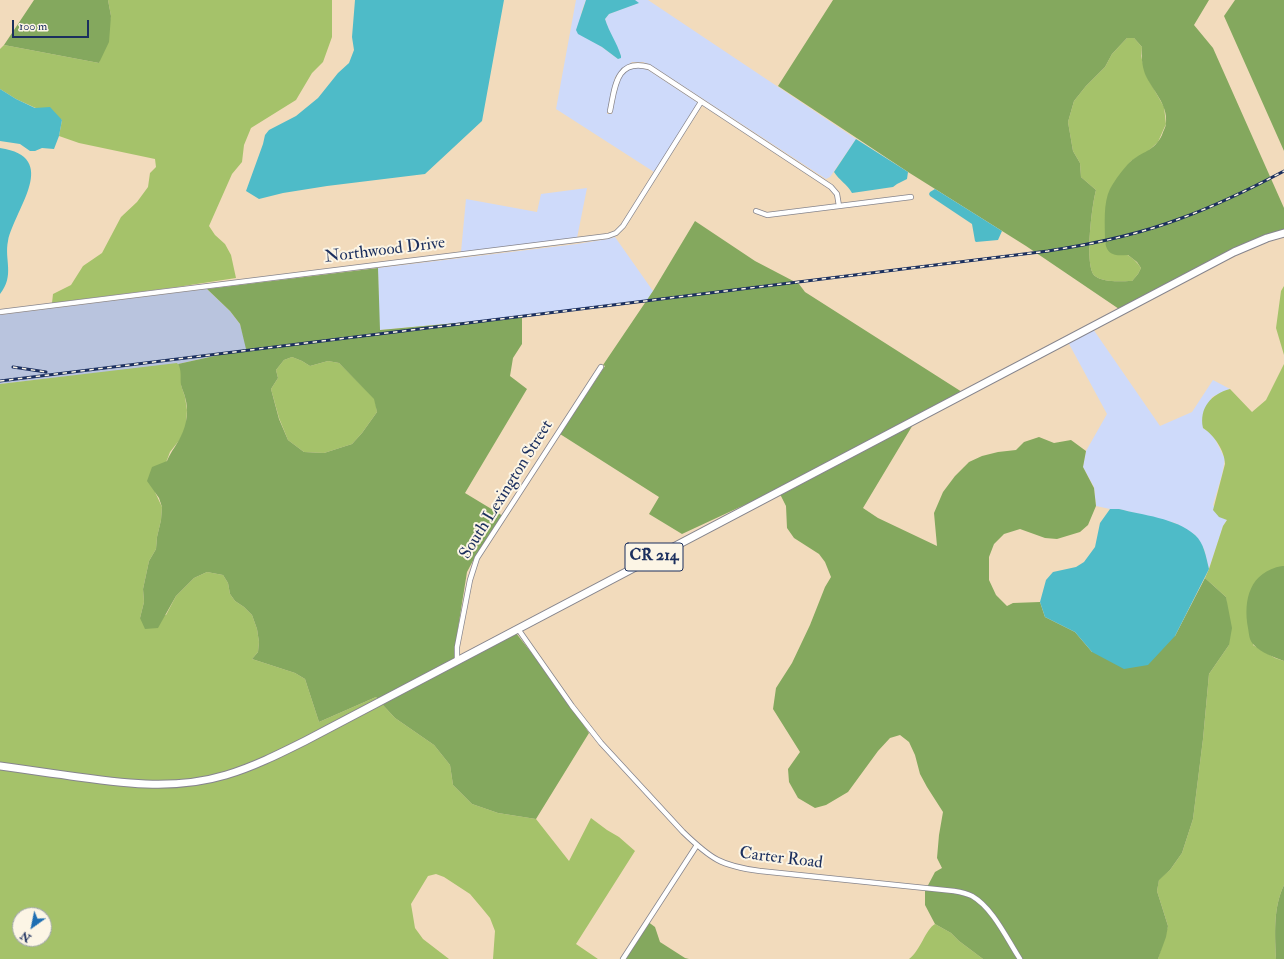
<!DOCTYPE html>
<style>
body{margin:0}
#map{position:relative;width:1284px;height:959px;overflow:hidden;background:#f2dbbc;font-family:"IM FELL Double Pica",serif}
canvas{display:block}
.north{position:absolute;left:12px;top:907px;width:40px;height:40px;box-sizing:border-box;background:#fcf5e5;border:1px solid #a2a6af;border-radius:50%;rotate:213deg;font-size:11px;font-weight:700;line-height:16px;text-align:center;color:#1b2f5e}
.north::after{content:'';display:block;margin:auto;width:14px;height:18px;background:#1f6fb2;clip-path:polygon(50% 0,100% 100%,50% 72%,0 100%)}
.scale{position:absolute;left:12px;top:20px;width:77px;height:18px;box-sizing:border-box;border:2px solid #1b2f5e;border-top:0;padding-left:5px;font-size:12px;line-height:14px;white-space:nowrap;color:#1b2f5e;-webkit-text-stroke:3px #fcf5e5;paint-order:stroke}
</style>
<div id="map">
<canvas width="1284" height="959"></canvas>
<div class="north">N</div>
<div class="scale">100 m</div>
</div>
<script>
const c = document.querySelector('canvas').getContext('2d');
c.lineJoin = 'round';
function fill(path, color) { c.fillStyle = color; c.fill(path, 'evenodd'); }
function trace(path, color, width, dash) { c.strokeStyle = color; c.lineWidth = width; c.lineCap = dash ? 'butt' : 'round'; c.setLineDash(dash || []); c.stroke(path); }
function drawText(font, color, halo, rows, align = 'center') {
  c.font = font + ' "IM FELL Double Pica",serif'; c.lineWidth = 4; c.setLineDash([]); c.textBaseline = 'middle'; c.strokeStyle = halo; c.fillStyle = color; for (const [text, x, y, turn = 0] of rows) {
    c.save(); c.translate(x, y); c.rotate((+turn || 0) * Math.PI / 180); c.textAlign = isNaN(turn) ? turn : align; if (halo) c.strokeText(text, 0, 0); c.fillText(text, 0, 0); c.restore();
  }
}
const built = new Path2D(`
 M576,0h10l-4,10 -4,23 24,14 16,12 3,-3 -14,-30 -2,-7 4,-5 29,-11 -3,-3h13l208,139 -26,38 -4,2 -175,-114 -8,-3h-11l-10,7 -7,8 -8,37h5l7,-34 5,-7 8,-5h9l7,2 50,33 -44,69 -98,-63z
 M587,188l-10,50 -116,14 5,-53 71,13 4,-18z
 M615,237l38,54 -6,10 -125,16 -143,13 -1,-62 199,-24 31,-5z
 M1093,329l67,97 32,-14 21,-32 17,9 -18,8 -9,31 6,4 6,7 10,20 -3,16 -9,30 14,15 -4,6 -14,43 -5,-20 -9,-14 -20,-12 -56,-14h-9l-14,-3 -2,-19 -11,-20 3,-16 21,-37 -39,-72z`);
const industrial = new Path2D(`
 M207,289l23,22 10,13 7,25 -69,15 -178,20v-69z`);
const green = new Path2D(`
 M108,0h224v37l-9,25 -11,11 -16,27 -45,28 -7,17 -2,17 -10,12 -23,52 6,9 10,9 6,11 5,23 -59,9 -125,16 1,-9 18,-9 12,-19 19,-13 19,-36 16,-15 11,-15 2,-14 6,-6 -1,-8 -76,-16 -20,-7 3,-16 -46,-21 -16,-10v-40l4,-4 95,18 12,-47z
 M1127,38h7l8,9 -1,9 5,19 18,32 2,17 -8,18 -11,10 -16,9 -20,27 -5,27 -1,28c13,7 28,12 36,25l-3,6 -6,7c-11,0 -28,2 -37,-5 -11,-9 -3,-72 1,-86l-15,-13 -1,-14 -7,-12 -5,-29 6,-21 12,-15 19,-19 7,-13z
 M1284,286v69l-8,-27 5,-37z
 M292,357l10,4 8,5 18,-5 11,2 36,36 2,13 -15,21 -10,11 -28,9 -20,-1 -16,-12 -9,-22 -8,-29 7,-11 -2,-8 8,-10z
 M177,363l4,5v17l4,12 2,13 -1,16 -5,12 -11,14 -15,40 7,15 -1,13 -4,17 -1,12 -7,12 -6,28 1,13 -4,16 26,-3 10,-19 18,-18 13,-6 16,3 5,8 2,11 5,7 9,6 8,8 5,14 2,13 -1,10 -6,7 43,14 10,6 14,43 57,-25 2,2c-52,27 -105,61 -162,76 -44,11 -88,5 -132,-1 -28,-3 -56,-7 -84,-11v-379z
 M1284,364v202h-2l-29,79 22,13 9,3v224c-11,23 -9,49 -8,74h-118l10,-33 -11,-35 2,-12 11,-9 12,-17 11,-34 10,-80 6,-65 20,-29 -3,-48 -21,-19 4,-9 14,-43 4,-6 -8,-3 -6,-7 12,-46c0,-13 -11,-29 -22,-36 -4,-20 8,-34 27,-39l22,23 14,-12z
 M381,703l14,15 39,27 16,20 3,20 19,19 26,9 38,6 33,42 22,-43 16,12 12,7 16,14 -59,93 22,15h-105l2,-28 -5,-13 -9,-11 -11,-13 -26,-17 -8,-3 -8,2 -17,28 4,24 8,11 26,20h-449v-190l134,18h36l46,-6zM20,915h24v24h-24z
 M935,924l16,9 8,8 24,18h-74c12,-9 16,-29 26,-35z`);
const forest = new Path2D(`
 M34,0h74l3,16 -2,26 -10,21 -95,-18z
 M833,0h376l-15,25 19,23 71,160v22l-165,79 -93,-63 -118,-74 -130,-86zM1127,38h7l8,9c-1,8 0,19 3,27 7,16 23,30 21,49 0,4 -3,8 -4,12 -8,17 -20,16 -32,27 -7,7 -15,18 -20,27 -7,14 -5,35 -5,51 1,16 11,16 23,15l9,7 4,6 -3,6 -6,7c-11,0 -28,2 -37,-5 -11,-9 -3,-72 1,-86l-15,-13 -1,-14 -7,-12 -5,-29 6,-21 12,-15 19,-19 7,-13z
 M1235,0h49v151l-60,-135z
 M695,221l60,40 44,23 6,8 157,100 -194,102 -86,40 -33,-20 10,-17 -99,-63 45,-68 -2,-1 50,-74z
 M378,268l2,62 142,-13v27l-9,14 -3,18 17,13 -62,104 38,23 -28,41 -8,15 -12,75 -1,12 -76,40 -2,-2 -57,25 -14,-43 -10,-6 -43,-14 6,-7 1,-10 -2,-13 -5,-14 -8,-8 -9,-6 -5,-7 -2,-11 -5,-8 -16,-3 -13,6 -18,18 -18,32 -13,1 -5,-11 4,-16 -1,-13 6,-28 7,-12 1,-12 4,-17 1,-13 -3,-9 -12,-17 5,-14 15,-6c4,-10 10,-16 14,-25 6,-12 8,-26 4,-39 -1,-4 -3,-8 -4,-12 -1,-8 1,-14 -3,-21l68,-15 -6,-25 -10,-13 -23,-22zM292,357l10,4 8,5 18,-5 11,2 35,36 3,13 -15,21 -10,11 -28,9 -20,-1 -16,-12 -9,-21 -8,-30 7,-11 -2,-8 8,-10z
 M914,423l-51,85 15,10 59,28 -3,-33 9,-21 12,-16 14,-14 13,-6 16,-4 18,-2 8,-8 15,-5 15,6 17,-3 15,11 -3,16 11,21 2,18 -8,19 -8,7 -23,7 -12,-1 -25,-9 -16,5 -10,10 -5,13v23l7,15 11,11 6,-3 27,-1 5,15 30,15 17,20 83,-16 30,-58 21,19 6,31 -3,17 -20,29 -6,65 -10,80 -11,34 -12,17 -11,10 -2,11 11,35 -2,11 -8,22h-175l-24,-18 -8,-8 -16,-9 -10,-19v-14l10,-19 7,-4 -5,-10 2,-23 4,-23 -16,-25 -7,-13 -5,-19 -6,-13 -9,-7 -10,3 -12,13 -30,41 -22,13 -11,3 -17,-10 -9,-16 -1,-13 12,-17 -27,-43 3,-21 16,-25 18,-38 15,-38 6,-10 -6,-15 -6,-8 -25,-16 -7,-10 -1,-22 -6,-12z
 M1282,566h2v95c-10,-4 -23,-8 -30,-16 -5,-4 -5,-12 -6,-17 -5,-29 2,-56 34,-62z
 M516,633l47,60 26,40 -53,86 -38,-6 -26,-9 -19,-19 -3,-20 -16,-20 -39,-27 -14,-15z
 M1284,885v74h-8c-1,-25 -3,-51 8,-74z
 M647,921l8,6 5,15 25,16 4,1h-66z`);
const water = new Path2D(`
 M355,0h149l-22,121 -57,53 -98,12 -44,7 -24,6 -13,-8 17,-47 2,-9 4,-5 27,-14 22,-18 20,-25 11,-10 5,-13 -2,-13z
 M586,0h49l4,3 -30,11 -4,5c4,13 12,24 16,37v2l-3,1 -16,-12 -24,-13 -2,-4z
 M0,89l16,10 19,9 15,-1 12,13 -3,16 -5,13 -12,-1 -7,3h-5l-10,-7 -20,-3z
 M856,139l52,33 -1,7 -10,5 -4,3 -41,6c-5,-9 -13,-13 -18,-21z
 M0,148c61,9 15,60 8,93 -4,19 7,34 -8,53z
 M935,189l67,42 -4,9 -22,2 -1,-1 -3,-17 -42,-28 -1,-2 1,-2z
 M1110,509h9c23,6 57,9 76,26 9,8 11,22 14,34l-34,67 -27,29 -24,4 -32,-17 -17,-20 -30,-15 -5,-15 6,-22 7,-8 23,-5 8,-5 11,-15 5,-24z`);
const street = new Path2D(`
 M610,111c5,-24 6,-53 39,-44l182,120 6,7 2,12
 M756,211l11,4 144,-18
 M0,312l608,-76 8,-3 7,-7 78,-124
 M518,629l54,77 29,37 82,89c28,27 38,34 77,39l194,20c6,1 12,2 18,5 21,12 35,43 48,63
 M457,661v-14l13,-67 7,-22 124,-191
 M623,959l74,-114`);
const primary = new Path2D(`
 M0,766c26,4 52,7 78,11 51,7 98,13 148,-2 27,-8 53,-21 79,-34l929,-489 33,-14 17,-5`);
const rail = new Path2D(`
 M13,367l33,5
 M0,381l1048,-130c45,-7 89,-16 131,-32 36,-13 71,-30 105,-48`);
const shields = [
 [654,557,58]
];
const shieldNames = [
 ["CR 214",654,557]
];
const streetNames = [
 ["Northwood Drive",385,251,-7],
 ["South Lexington Street",507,490,-58],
 ["Carter Road",781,859,7]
];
fill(built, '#cedafa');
fill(industrial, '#b9c4de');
fill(green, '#a5c26a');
fill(forest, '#84a85e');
fill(water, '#4ebbc8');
trace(street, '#86858d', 6);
trace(primary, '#86858d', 9);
trace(street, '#fff', 4.5);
trace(primary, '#fff', 7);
trace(rail, '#1b2f5e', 3);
trace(rail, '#fcf5e5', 1.5, [4.5]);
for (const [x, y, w] of shields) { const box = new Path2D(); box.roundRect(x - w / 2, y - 14, w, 28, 3); c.fillStyle = '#fcf5e5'; c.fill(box); trace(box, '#1b2f5e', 1); }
drawText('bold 16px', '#1b2f5e', null, shieldNames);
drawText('17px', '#1b2f5e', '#fcf5e5', streetNames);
</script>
